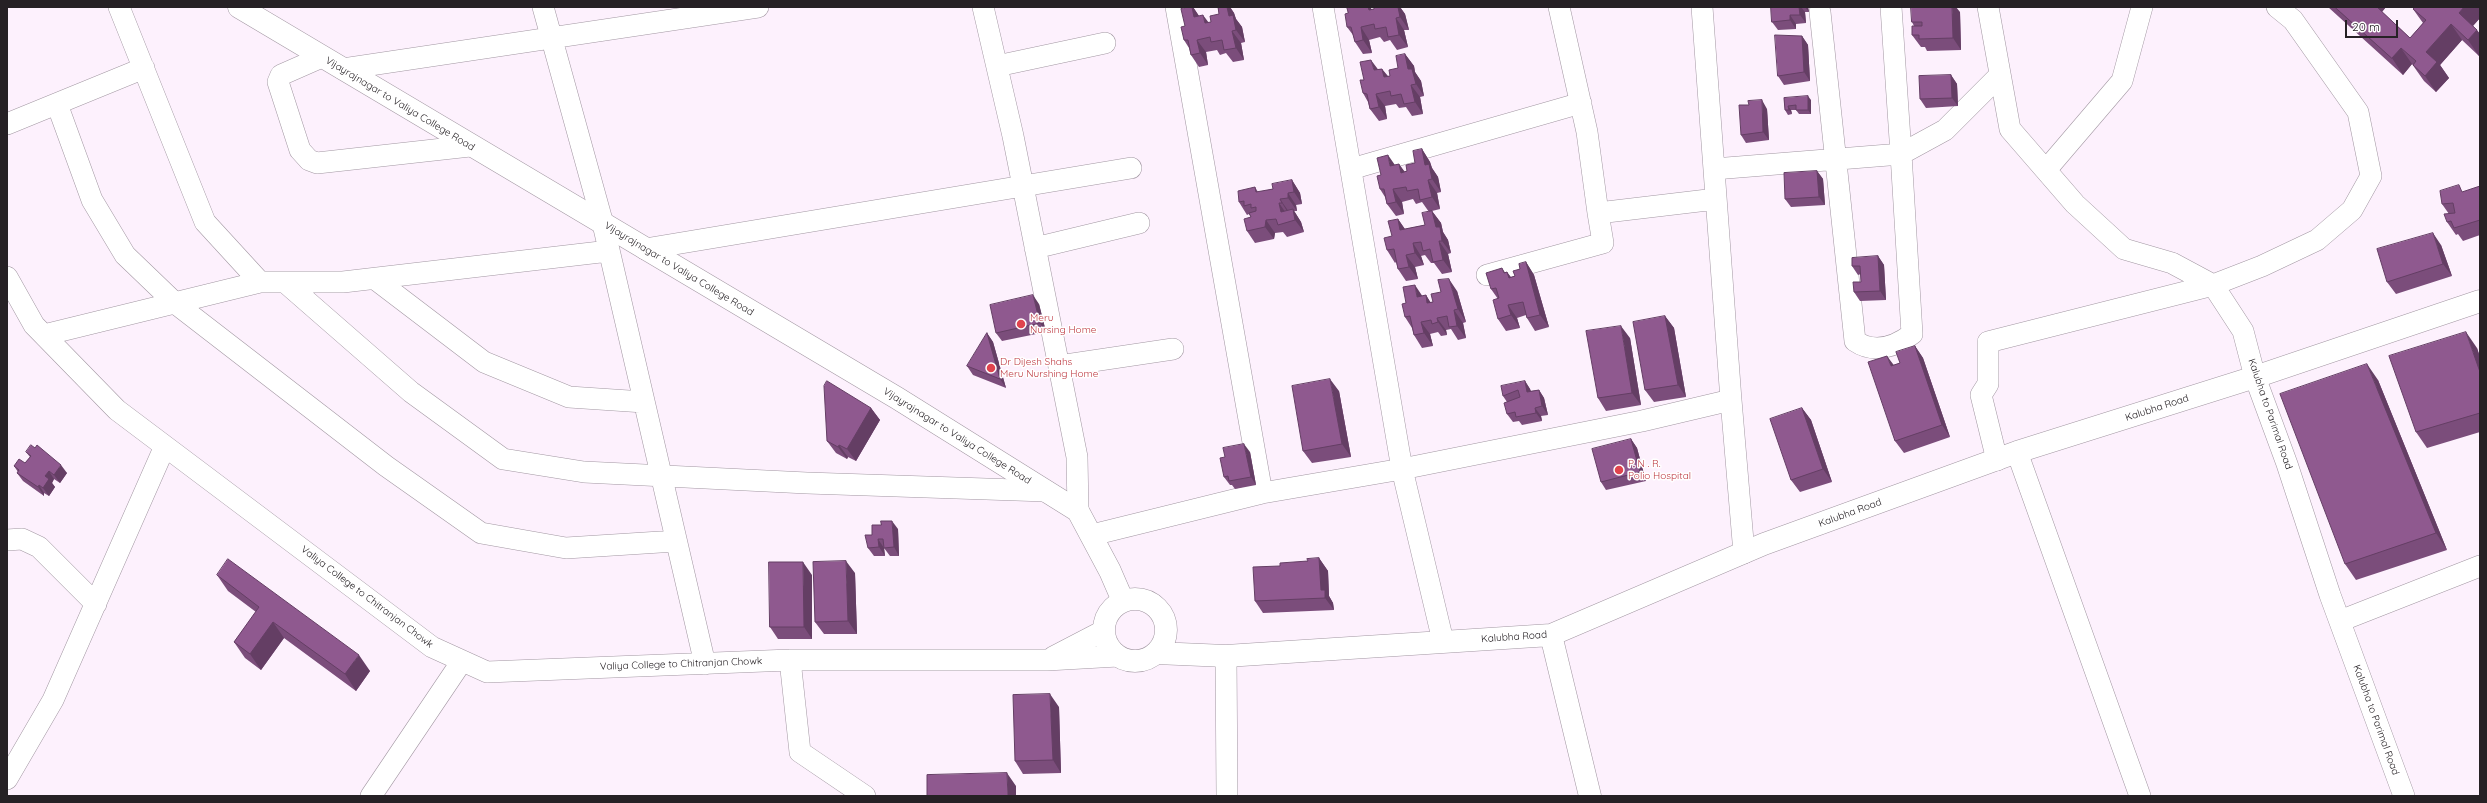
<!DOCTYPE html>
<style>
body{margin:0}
#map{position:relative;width:2487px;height:803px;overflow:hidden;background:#fdf1fd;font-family:Quicksand,sans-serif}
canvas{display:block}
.frame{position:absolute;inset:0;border:8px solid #262125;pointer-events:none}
.scale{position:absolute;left:2345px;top:20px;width:53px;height:18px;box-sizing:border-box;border:2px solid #262125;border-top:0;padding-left:5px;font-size:12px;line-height:14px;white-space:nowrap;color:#262125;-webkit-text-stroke:3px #fff;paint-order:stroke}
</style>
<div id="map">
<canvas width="2487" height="803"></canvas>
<div class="frame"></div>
<div class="scale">20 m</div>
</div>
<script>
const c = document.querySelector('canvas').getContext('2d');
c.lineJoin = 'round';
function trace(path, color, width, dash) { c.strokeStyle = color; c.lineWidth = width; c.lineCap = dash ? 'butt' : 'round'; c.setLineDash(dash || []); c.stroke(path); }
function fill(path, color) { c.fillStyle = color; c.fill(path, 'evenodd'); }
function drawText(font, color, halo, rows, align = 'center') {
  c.font = font + ' Quicksand,sans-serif'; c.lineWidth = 3; c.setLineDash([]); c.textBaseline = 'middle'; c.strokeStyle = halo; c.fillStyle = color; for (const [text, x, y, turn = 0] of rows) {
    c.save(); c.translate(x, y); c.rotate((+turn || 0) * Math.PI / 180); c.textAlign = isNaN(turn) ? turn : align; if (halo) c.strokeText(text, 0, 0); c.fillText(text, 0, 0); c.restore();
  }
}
const minor = new Path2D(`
 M119,7l86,215 55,60h83l266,-31
 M543,7l60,217 102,440
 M983,7l30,129 64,321 1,54
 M1176,7l86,486
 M1323,7l79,462 41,172
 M1559,7l28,125 11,81
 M1702,7l29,393
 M1988,7l22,122 65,75 49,45 48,14 41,22 30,46 12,46 32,87 43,131 74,201
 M1820,12l35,329c19,13 40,6 57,-7l-11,-180 44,-24 55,-55
 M322,57l-41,18 -3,7 22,68 9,10 8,3 153,-17
 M997,66l108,-23
 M343,69l415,-62
 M57,104l35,96 33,55 50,48 211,163 95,67 85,15 110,-7
 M7,124l137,-56
 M1351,169l230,-66
 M1714,169l187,-15 -10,-147
 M2046,170l76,-89 20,-74
 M1035,248l104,-25
 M645,249l486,-81
 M1487,275l116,-32 -5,-30 118,-14
 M7,277l27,48 83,85 315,237 55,25 303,-12h257l71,-4
 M375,279l109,83 85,35 75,5
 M286,283l125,109 92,67 81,13 223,11 239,8
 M44,335l216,-53
 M1059,366l114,-17
 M2017,452l123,344
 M1997,460l-16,-65 7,-11v-42l225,-57 49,-19 55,-26 35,-30 19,-34 -13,-64 -65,-92 -16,-13
 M1092,535l170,-42 140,-24 240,-48 89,-21 13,153
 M7,540l15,-1 17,8 57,57
 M2340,621l140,-55
 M1226,656l1,140
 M1053,657l50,-26
 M790,660l10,92 65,44
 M7,779l46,-79 112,-254
 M371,796l91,-135`);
const tertiary = new Path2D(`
 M239,7l658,391 181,113 32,60 13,30
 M1104 630a31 31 0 1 1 62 0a31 31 0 1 1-62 0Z
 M1551,635l39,161
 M1156,653l70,3 325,-21 213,-91 253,-92 238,-75 225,-76`);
const wall = new Path2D(`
 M1193,7l6,9 9,7 3,-1 8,-8 -1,-7h12l4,6 2,6 6,8 3,15 -4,1 3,17 -11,2 -7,-9 -6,2 -3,-5 -11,2 2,13 -9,2 -8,-12 -2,-7 -5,-8 1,-14z
 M1347,7h23l2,3 2,-1v-2h26l5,7 4,16h-5l4,17 -11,3 -7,-10 -6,2 -4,-5 -11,3 3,13 -9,1 -8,-12 -2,-7 -6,-8 1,-14z
 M1771,7h37l1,5h-4l1,11 -10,1v5l-18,1 -6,-8z
 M2328,7h58l-4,5 28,26 13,-15 -10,-14 67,-2v11l-7,8 7,8v21l-1,1 -17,-16 -22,25 9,13 -13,14 -12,-11 -12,-17 -9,11z
 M1960,12l1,38 -34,1 -2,-4h-4l-9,-12 2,-9 -2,-4z
 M1802,36l6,9 2,36 -26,4 -6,-9z
 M1405,54l9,12 1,6 6,9 3,15 -4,1 3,17 -11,2 -6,-9 -7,1 -3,-4 -11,2 2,13 -8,2 -9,-12 -2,-7 -5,-9 1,-13 14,-11h4l6,7h2l8,-8z
 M1951,75l6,9 1,22 -32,2 -6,-9z
 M1784,98l27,2v14h-12l-3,-4h-5l1,4 -4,1 -3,-5z
 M1767,109l2,31 -23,3 -5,-8z
 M1422,149l8,13 2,6 6,9 3,15 -4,1 3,16 -8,2 9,12 2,9 5,8 3,13 -3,1 4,18 -10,2 -8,-11h-3l-6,-8 -4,1 3,9 -9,2 3,12 -12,2 -8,-12 -2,-7 -1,1 -8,-13 11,-31 7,10 20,-4 4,-13 -7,-10 -6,2 -3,-5 -11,3 2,12 -8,2 -9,-12 -2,-7 -5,-8 15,-24 4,-1 5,8 3,-1 8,-8z
 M1817,171l6,8 2,26 -34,2 -6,-8z
 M1292,180l8,13 2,11 -6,1 1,6h-3l7,11 3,10 -17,5 -4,-5 -8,1 -1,6 -19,4 -8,-12 4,-14 -2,-3 -2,1 -8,-13 16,-15 3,5 15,-3z
 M2480,186v49l-17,6 -5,-7 -2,1 -9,-13 2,-8 -7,-10z
 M2441,245l11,31 -56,18 -9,-12z
 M1878,256l6,9 2,35 -26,1 -6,-9 7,-10v-8l-3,1 -6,-9z
 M1526,262l8,13 15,52 -14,4 -8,-13 -1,-3 -9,3 3,10 -14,3 -8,-12v-20l-7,-10 14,-17h2l4,5 4,-1 5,-7z
 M1457,291l9,31 -3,1 3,15 -8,2 -7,-11 -5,1 1,5 -6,1 -3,-4 -8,2 3,12 -11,2 -8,-13 -2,-7 -7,-11 1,-14 16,-7 4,-1 4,7h3z
 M1039,304l7,28 -44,9 -6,-8z
 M1665,316l9,12 12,69 -32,5 -9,-12z
 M987,333l6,9 13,46 -33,-13 -6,-9z
 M1630,338l11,67 -35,6 -8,-13z
 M1915,346l8,12 27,79 -46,16 -9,-12 -1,-76 6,-2z
 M2477,348l3,9v75l-53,16 -11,-16z
 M2378,380l69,170 -91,30 -11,-16z
 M1525,381l5,8 1,2 8,-1 5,8 4,17 -7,1 1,5 -20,4 -3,-4 -6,1 -6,-8v-12l-4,-6z
 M1339,391l12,66 -39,6 -9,-12z
 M871,408l9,12 -24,41 -8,-4 -1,2 -11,-6 -9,-12z
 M1802,408l9,12 21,62 -32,10 -9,-12z
 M1631,439l6,9 9,33 -40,9 -5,-8z
 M26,452l41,21 -7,10 -6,-4 -2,4 3,4 -6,9 -5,-3v3l-21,-15 -6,-8 1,-1 -4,-6 11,-3 5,-6z
 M1250,452l6,33 -21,4 -3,-4h-2l-6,-8z
 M898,529l1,27h-9l-6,-8 1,8h-11l-6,-8 4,-13z
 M1319,558l9,13 1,25 4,7 1,7 -71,3 -8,-12 25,-35 28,-5z
 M855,573l2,61h-33l-9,-12z
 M217,575l153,96 -14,20 -72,-53 -23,32 -16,-12 -11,-16 22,-30 -28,-21z
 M812,575v64h-34l-8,-12z
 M1059,707l2,66 -38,1 -8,-13z`);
const shadedWall = new Path2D(`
 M1192,7h1l8,12 -7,-2z
 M1227,7h3l4,6 2,6 6,8 3,15 -9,-12 -7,-14z
 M1368,7h2l5,7 -6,-4z
 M1396,7h4l5,7 4,16 -9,-13z
 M1799,7h2l4,5 1,11 -6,-8z
 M1805,7h3l1,5z
 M1952,7h4l4,5 1,38 -8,-12z
 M2374,7h12l-7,8z
 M2464,7h16v11l-10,11 -11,-16z
 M1203,15l9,12 -7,-4z
 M1790,15l6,9v5l-6,-9z
 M1396,18l8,12 4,17 -9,-12z
 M2451,24l11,16 -22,25 9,13 -13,14 -11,-16 1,-24z
 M1361,27l8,13 3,13 -9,-13z
 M2477,30l3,4v21l-1,1 -11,-16z
 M1232,31l9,12 3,17 -8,-12z
 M1802,36l6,9 2,36 -6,-9z
 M1197,40l9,12 2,13 -8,-12z
 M2401,48l11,16 -9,11 -11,-17z
 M1405,54l9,12 1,6 6,9 3,15 -8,-12 -8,-15z
 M1371,60l9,12 -6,-2z
 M1382,69l9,12 -7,-4z
 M1951,75l6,9 1,22 -6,-8z
 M1411,85l9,12 3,17 -8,-12z
 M1376,94l9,12 2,13 -8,-12z
 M1808,96l3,4v14l-3,-4z
 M1762,100l5,9 2,31 -6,-8z
 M1788,106l3,4 1,4 -3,-4z
 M1422,149l8,13 2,6 6,9 3,15 -9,-13 -7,-14z
 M1388,155l9,13 -7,-2z
 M1399,164l9,12 -7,-3z
 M1817,171l6,8 2,26 -6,-8z
 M1292,180l8,13 2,11 -8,-12z
 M1428,180l9,13 3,16 -8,-12z
 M1393,189l9,13 2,12 -8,-12z
 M1288,193l8,12 1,6 -9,-13z
 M1280,199l9,13 1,4 -8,-13z
 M1279,203l9,13 -7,-4z
 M1293,209l8,13 3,10 -9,-12z
 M1432,211l9,12 2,9 5,8 3,13 -9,-12 -6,-14z
 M1398,219l8,12 -6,-1z
 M1266,220l9,13 -1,6 -9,-12z
 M2433,233l8,12 11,31 -9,-12z
 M1439,241l9,13 4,18 -9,-12z
 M1413,243l8,13 3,9 -9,-12z
 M1406,255l9,12 3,12 -9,-12z
 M1878,256l6,9 2,35 -6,-9z
 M1526,262l8,13 15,52 -9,-12z
 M1502,268l6,9 -1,-5 8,12 -11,-11z
 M1449,279l8,12 9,31 -8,-13z
 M1415,285l8,12h-6z
 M1033,295l6,9 7,28 -6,-9z
 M1426,295l8,13 -7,-5z
 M1508,305l9,13 3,10 -9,-13z
 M1454,310l9,13 3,15 -9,-12z
 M1665,316l9,12 12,69 -8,-12z
 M1437,318l9,12 1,5 -9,-13z
 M1421,322l9,12 3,12 -9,-13z
 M1621,326l9,12 11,67 -9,-12z
 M2466,332l11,16 3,9v15z
 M987,333l6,9 13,46 -6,-9z
 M1915,346l8,12 27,79 -8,-12z
 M1887,356l9,12 -5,-2z
 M2367,364l11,16 69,170 -11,-17z
 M1330,379l9,12 12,66 -9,-13z
 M1525,381l5,8 3,11 -6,-8z
 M1539,390l5,8 4,17 -6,-9z
 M871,408l9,12 -24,41 -9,-12z
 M1535,408l6,8 1,5 -6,-8z
 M1802,408l9,12 21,62 -9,-13z
 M1631,439l6,9 9,33 -6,-9z
 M1244,444l6,8 6,33 -5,-8z
 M839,445l9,12 -1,2 -9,-12z
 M61,465l6,8 -7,10 -6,-8z
 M49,471l5,8 -2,4 3,4 -6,9 -6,-8 2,-12z
 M39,485l5,8v3l-6,-9z
 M892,521l6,8 1,27 -5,-9z
 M878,539l6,9 1,8 -6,-9z
 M1319,558l9,13 1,25 4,7 1,7 -9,-12 -4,-8z
 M846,561l9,12 2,61 -9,-13z
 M803,562l9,13v64l-8,-12z
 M273,622l11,16 -23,32 -11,-16z
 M359,655l11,16 -14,20 -11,-17z
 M1050,694l9,13 2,66 -8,-13z
 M1007,773l9,13v10h-8z`);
const building = new Path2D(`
 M1188,7h4l2,10 9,-2 2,8 6,-1 -1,-6 9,-2 -1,-7h9l2,9 4,-1 3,15 -4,1 4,17 -12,2 -2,-10 -11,2 -1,-5 -13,3 3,13 -9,2 -3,-15h-4l-3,-13 4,-1 -4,-17z
 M1347,7h21l1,3 5,-1v-2h24l2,10 -4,1 3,17 -11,2 -2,-10 -11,2 -1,-5 -13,3 2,13 -8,2 -4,-15h-4l-2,-13 3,-1z
 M1771,7h28l1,8h-10v5l-18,2z
 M1911,7h41l1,31 -34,1v-4h-7v-9h10v-4h-10z
 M2335,7h42l33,31 16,-18 -13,-11 2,-2h49l-5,6 18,17 -9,10 -17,-16 -25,28 11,10 -12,14 -12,-11 3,-4 -15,-13 -9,10z
 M1775,35l27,1 2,36 -26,4z
 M1405,54l3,15h4l4,15 -5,1 4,17 -11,2 -3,-10 -10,2 -1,-5 -14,3 3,13 -9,2 -3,-15 -4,-1 -3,-13h4l-4,-18 11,-2 3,10 8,-1 2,8 6,-1 -1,-6 9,-2 -2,-12z
 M1951,75l1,23 -32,1 -1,-23z
 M1808,96v14h-12v-5l-8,1 1,4h-4l-1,-12z
 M1762,100l1,32 -22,3 -2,-30h10l-1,-4z
 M1422,149l3,16 4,-1 3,15 -4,1 4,17 -12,3 -2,-11 -11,2 -1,-4 -13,2 3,13 -9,2 -3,-15h-4l-3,-13 4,-1 -4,-17 11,-3 2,11 9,-2 2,9 6,-2 -1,-6 9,-2 -2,-12z
 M1817,171l2,26 -34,2 -1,-26z
 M1292,180l2,12 -6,1v5l-8,1 2,4h-3l2,9 12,-3 2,11 -17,5 -2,-6 -10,1 -1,7 -18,4 -3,-12 7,-2 -2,-4 7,-2v-4l-5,1v-4l-7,2v-5l-5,1 -1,-11 17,-4 1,5 17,-3 -1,-5z
 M2459,185l3,7 18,-6v34l-26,8 -3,-7 -4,1 -3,-8 11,-1 -2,-10 -11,1 -2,-13z
 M1432,211l4,16h4l2,14h-3l4,19 -10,2 -3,-13 -7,2 -2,-9 -8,1 2,10 -9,2 3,12 -11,2 -4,-20 -7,1 -3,-12 8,-2 -4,-15 10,-2 2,11 25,-5 -3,-12z
 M2433,233l10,31 -56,18 -10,-33z
 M1878,256l2,35 -26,1 -1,-10h8l-1,-16h-8v-8z
 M1526,262l14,53 -13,3 -4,-16 -15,3 3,10 -13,4 -5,-19 6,-2 -3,-10 -5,1 -5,-16 16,-5 2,5 3,-1 2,6 6,-2 -2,-5 7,-2 -1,-5z
 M1449,279l9,30 -4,1 3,16 -8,1 -2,-11 -10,2 1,4 -6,2 -1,-4 -10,2 3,11 -10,2 -4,-19 -5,1 -3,-13 4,-1 -3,-16 12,-2 2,12 9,-2 1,8 6,-1 -2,-8 10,-2 -3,-12z
 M1033,295l7,28 -44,10 -6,-28z
 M1665,316l13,69 -33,5 -12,-68z
 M1621,326l11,67 -34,5 -12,-67z
 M2466,332l14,40v41l-64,19 -27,-76z
 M987,333l13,46 -33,-13z
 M1915,346l27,79 -47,16 -27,-79 19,-6 4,10 9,-3 -4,-11z
 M2367,364l69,169 -91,31 -65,-170z
 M1330,379l12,65 -39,7 -11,-65z
 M827,381l44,27 -24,41 -8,-4 -1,2 -11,-6 -3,-55z
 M1525,381l2,11 12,-2 3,16 -7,2 1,5 -20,4 -1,-5 -8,2 -3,-11 16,-6 -2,-7 -15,6 -2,-10z
 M1802,408l21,61 -32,11 -21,-61z
 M1631,439l9,33 -39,10 -9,-33z
 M1244,444l7,33 -22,4 -1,-5 -4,1 -4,-19 5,-1 -2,-9z
 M31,445l4,3 2,-3 24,20 -7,10 -5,-4 -4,5 4,3 -6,9 -4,-3 -1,2 -21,-14 2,-3 -5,-4 5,-7 6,4 6,-7 -5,-4z
 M881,521h11l2,26 -10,1 -1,-9h-5l1,8 -11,1 -3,-13h7v-10h9z
 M1319,558l2,32h4v8l-70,3 -2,-34 27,-1v-3l28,-2 -1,-2z
 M228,559l131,96 -14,19 -72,-52 -23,32 -16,-12 25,-35 -42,-32z
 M846,561l2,60 -33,1 -2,-60z
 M769,562h34l1,65h-34z
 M1050,694l3,66 -38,1 -2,-66z
 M1007,773l1,23h-81v-21z`);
const markers = [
 [1021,324,5,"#e0444e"],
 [991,368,5,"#e0444e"],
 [1619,470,5,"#e0444e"]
];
const streetNames = [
 ["Vijayrajnagar to Valiya College Road",400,104,31],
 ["Vijayrajnagar to Valiya College Road",679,269,31],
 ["Kalubha Road",2157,408,-18],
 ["Kalubha to Parimal Road",2270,414,71],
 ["Vijayrajnagar to Valiya College Road",957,436,32],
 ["Kalubha Road",1850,513,-20],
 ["Valiya College to Chitranjan Chowk",367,597,37],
 ["Kalubha Road",1514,637,-4],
 ["Valiya College to Chitranjan Chowk",681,664,-2],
 ["Kalubha to Parimal Road",2376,720,70]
];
const healthNames = [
 ["Meru",1030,318],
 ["Nursing Home",1030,330],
 ["Dr Dijesh Shahs",1000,362],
 ["Meru Nurshing Home",1000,374],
 ["P. N . R.",1628,464],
 ["Polio Hospital",1628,476]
];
trace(minor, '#a297a2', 22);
trace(tertiary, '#a297a2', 23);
trace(minor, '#fff', 21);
trace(tertiary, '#fff', 22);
fill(wall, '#7b4d7b');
fill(shadedWall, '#643e64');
fill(building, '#8f598f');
trace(building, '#643e64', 1);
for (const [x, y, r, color] of markers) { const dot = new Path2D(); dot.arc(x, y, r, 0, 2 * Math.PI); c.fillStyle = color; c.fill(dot); trace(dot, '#fff', 1.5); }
drawText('10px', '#262125', '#fff', streetNames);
drawText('10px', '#be3a42', '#fff', healthNames, 'left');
</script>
